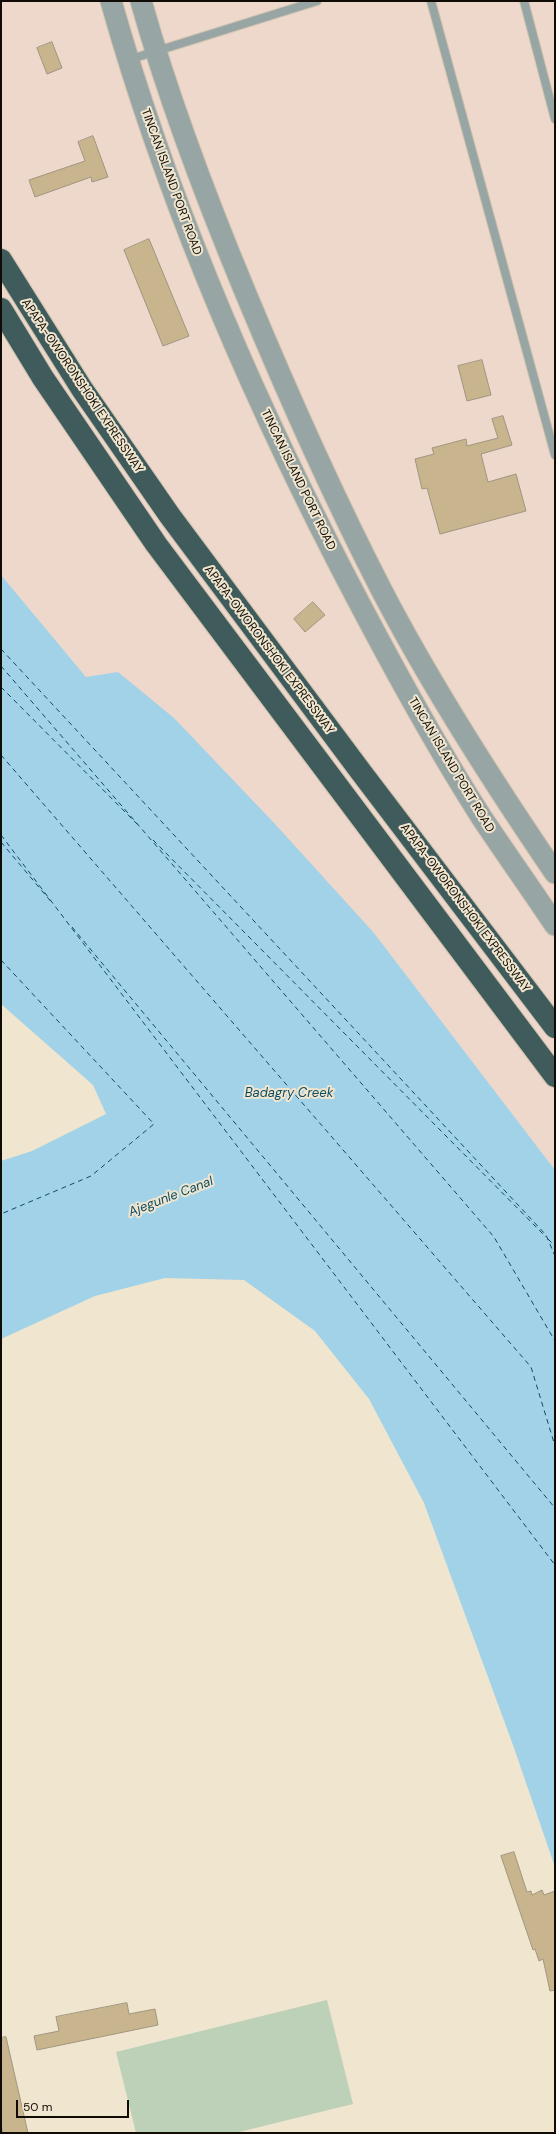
<!DOCTYPE html>
<style>
body{margin:0}
#map{position:relative;width:556px;height:2134px;overflow:hidden;background:#f0e5ce;font-family:"DM Sans",sans-serif}
canvas{display:block}
.frame{position:absolute;inset:0;border:2px solid #100c05;pointer-events:none}
.scale{position:absolute;left:16px;top:2100px;width:113px;height:18px;box-sizing:border-box;border:2px solid #100c05;border-top:0;padding-left:5px;font-size:12px;line-height:14px;white-space:nowrap;color:#100c05;-webkit-text-stroke:3px #f0e5ce;paint-order:stroke}
</style>
<div id="map">
<canvas width="556" height="2134"></canvas>
<div class="frame"></div>
<div class="scale">50 m</div>
</div>
<script>
const c = document.querySelector('canvas').getContext('2d');
c.lineJoin = 'round';
function fill(path, color) { c.fillStyle = color; c.fill(path, 'evenodd'); }
function trace(path, color, width, dash) { c.strokeStyle = color; c.lineWidth = width; c.lineCap = dash ? 'butt' : 'round'; c.setLineDash(dash || []); c.stroke(path); }
function drawText(font, color, halo, rows, align = 'center') {
  c.font = font + ' "DM Sans",sans-serif'; c.lineWidth = 4; c.setLineDash([]); c.textBaseline = 'middle'; c.strokeStyle = halo; c.fillStyle = color; for (const [text, x, y, turn = 0] of rows) {
    c.save(); c.translate(x, y); c.rotate((+turn || 0) * Math.PI / 180); c.textAlign = isNaN(turn) ? turn : align; if (halo) c.strokeText(text, 0, 0); c.fillText(text, 0, 0); c.restore();
  }
}
const industrial = new Path2D(`
 M1,1h554v1169l-181,-237 -288,-256 -85,-102z`);
const green = new Path2D(`
 M327,2000l26,104 -118,29h-99l-20,-81z`);
const water = new Path2D(`
 M1,575l85,102 32,-5 56,46 101,106 99,109 181,237v697l-42,-122 -89,-242 -55,-104 -54,-68 -71,-51 -79,-2 -70,18 -94,43v-178l31,-10 74,-37 -13,-29 -92,-81z`);
const ferry = new Path2D(`
 M1,649l545,586 9,21
 M1,666l493,571 61,104
 M1,687l137,138
 M1,755l530,612 24,79
 M1,835l554,730
 M153,840l393,397
 M1,842l52,62
 M72,927l483,581
 M1,960l153,164 -63,52 -90,38
 M548,1239l7,7`);
const building = new Path2D(`
 M52,42l10,26 -15,6 -10,-26z
 M93,136l15,41 -16,5 -1,-5 -56,20 -6,-17 56,-19 -7,-19z
 M149,239l40,97 -26,10 -39,-96z
 M482,360l9,35 -24,6 -9,-35z
 M503,416l9,29 -31,9 7,28 28,-8 10,37 -86,23 -13,-46 -5,1 -7,-30 19,-5 -2,-6 34,-9 1,7 31,-8 -6,-19z
 M313,602l12,13 -20,17 -11,-13z
 M514,1852l13,40 4,-1 1,4 10,-5 2,5 11,-4v99l-5,1 -7,-32 -4,2 -4,-12 -2,1 -32,-94z
 M127,2003l2,11 26,-5 3,16 -121,25 -3,-14 25,-5 -3,-14z
 M6,2037l22,96h-25l-2,-9v-86z`);
const service = new Path2D(`
 M431,1l124,454
 M524,1l31,118
 M128,60l189,-59`);
const tertiary = new Path2D(`
 M111,1c55,195 136,385 229,565 44,85 90,171 142,252 24,36 49,71 73,107
 M141,1c28,100 65,197 105,293 42,101 86,200 136,297 51,98 111,191 173,282`);
const motorway = new Path2D(`
 M1,260l81,129 88,127 191,256 194,255
 M1,309l42,69 113,166 399,532`);
const streetNames = [
 ["TINCAN ISLAND PORT ROAD",171,182,70],
 ["APAPA-OWORONSHOKI EXPRESSWAY",82,386,56],
 ["TINCAN ISLAND PORT ROAD",298,480,64],
 ["APAPA-OWORONSHOKI EXPRESSWAY",269,650,53],
 ["TINCAN ISLAND PORT ROAD",451,765,59],
 ["APAPA-OWORONSHOKI EXPRESSWAY",465,908,53]
];
const waterNames = [
 ["Badagry Creek",289,1094],
 ["Ajegunle Canal",171,1197,-21]
];
fill(industrial, '#eed7cb');
fill(green, '#bcd1b7');
fill(water, '#a2d2e8');
trace(ferry, '#0c4c63', 1, [5, 4]);
fill(building, '#c8b58d');
trace(building, '#a09681', 1);
trace(service, '#ccc2ae', 10);
trace(tertiary, '#ccc2ae', 23);
trace(motorway, '#ccc2ae', 24);
trace(service, '#98a5a5', 8);
trace(tertiary, '#98a5a5', 21);
trace(motorway, '#3f5b5c', 22);
drawText('12px', '#100c05', '#f0e5ce', streetNames);
drawText('italic 13px', '#0c4c63', '#f0e5ce', waterNames);
</script>
